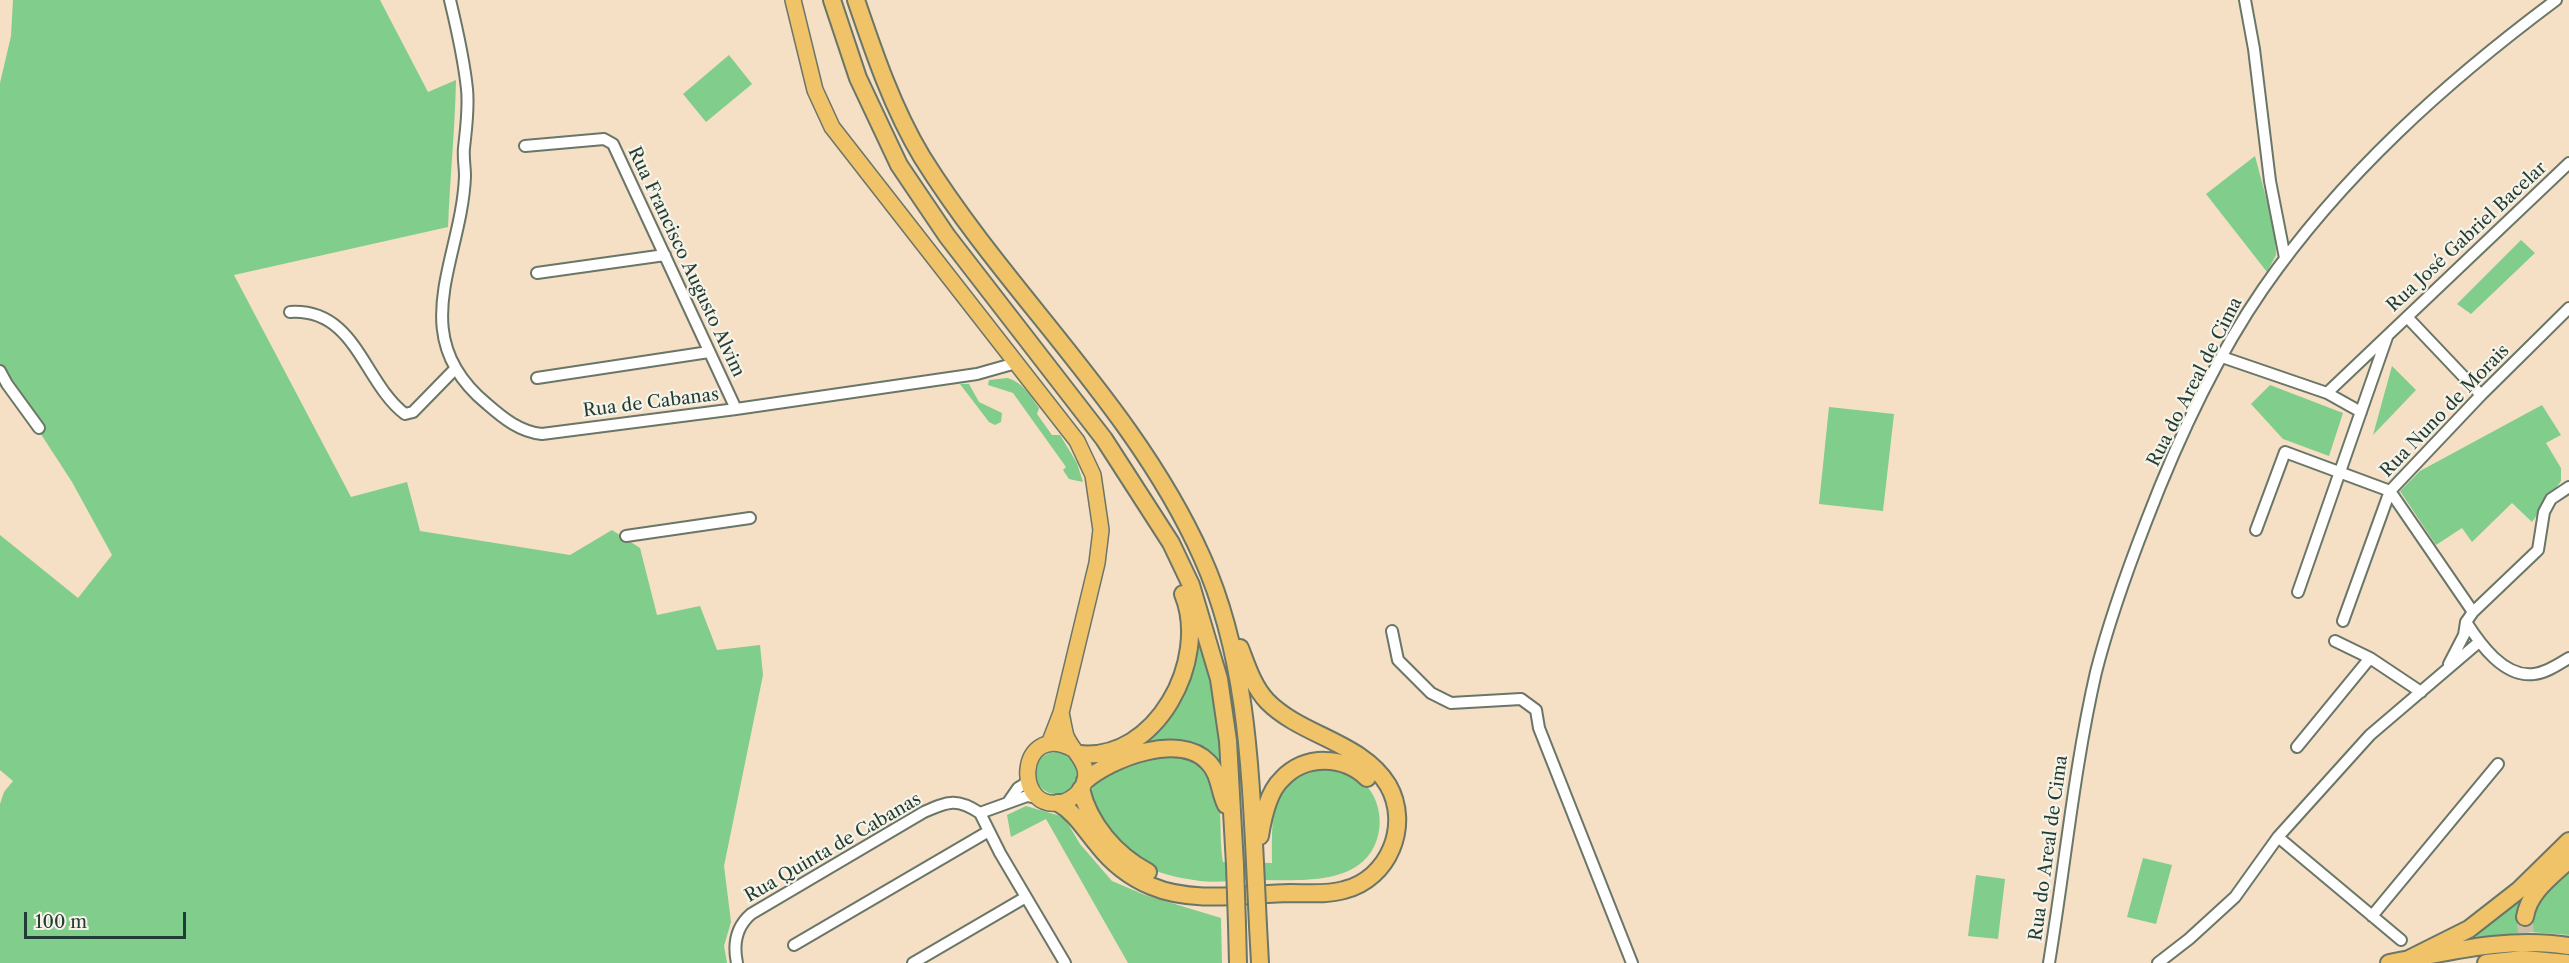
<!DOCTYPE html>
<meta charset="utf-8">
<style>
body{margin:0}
#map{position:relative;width:2569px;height:963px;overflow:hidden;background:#f5dfc5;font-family:"Libre Caslon Text",serif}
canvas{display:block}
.scale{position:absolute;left:24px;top:912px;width:162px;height:27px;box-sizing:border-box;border:3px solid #1f3d34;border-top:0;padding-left:8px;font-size:18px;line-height:21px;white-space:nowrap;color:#1f3d34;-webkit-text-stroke:4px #f7f3e8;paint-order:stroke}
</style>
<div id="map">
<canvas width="2569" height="963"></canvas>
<div class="scale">100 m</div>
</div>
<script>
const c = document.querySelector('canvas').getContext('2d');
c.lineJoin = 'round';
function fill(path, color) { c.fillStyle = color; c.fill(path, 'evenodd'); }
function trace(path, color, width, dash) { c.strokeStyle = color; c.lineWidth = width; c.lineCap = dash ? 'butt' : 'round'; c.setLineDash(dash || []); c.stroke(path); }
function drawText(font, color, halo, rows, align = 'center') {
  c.font = font + ' "Libre Caslon Text",serif'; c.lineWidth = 4.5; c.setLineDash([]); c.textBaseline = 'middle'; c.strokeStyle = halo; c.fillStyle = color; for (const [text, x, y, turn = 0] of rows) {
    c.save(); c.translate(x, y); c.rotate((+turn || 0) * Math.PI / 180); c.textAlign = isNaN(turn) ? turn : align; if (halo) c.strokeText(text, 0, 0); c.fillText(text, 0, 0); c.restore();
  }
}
const green = new Path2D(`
 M13,0h367l48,92 28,-12c-1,49 -6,98 -8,147l-214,48 117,222 56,-15 13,49 150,24 42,-25 28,18 17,67 43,-9 17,44 43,-5 3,30 -39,191 7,56 -7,24 3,17h-727v-159l4,-12 9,-11 -13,-11v-235l78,63 34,-43 -40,-73 -72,-111v-288l11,-47z
 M729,55l23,29 -46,38 -23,-28z
 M2255,156l20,75 1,24 -9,17 -61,-78z
 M2521,240l14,13 -64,61 -14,-10z
 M2392,366l24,24 -43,45z
 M1007,378c16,4 23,18 32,30l-2,6 15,21h8l17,28 6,19 -14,-3 -6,-9 3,-3 -53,-74 -25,-8 1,-5z
 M960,384h9l10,18 23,11 -1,9 -6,3 -6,-3z
 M2270,385l73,28 -14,43 -46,-17 -32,-35z
 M2542,405l19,30 -15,8 15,25v13l-29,41 -20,-19 -40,39 -10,-14 -26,17 -36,-54 20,-20z
 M1829,407l65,7 -11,97 -64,-7z
 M1198,634l18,74 7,58 -11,-12 -15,-9 -105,24 -2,-9 47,-19 55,-81z
 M1035 773a21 21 0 1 1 42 0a21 21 0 1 1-42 0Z
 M1174,755c59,11 42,61 49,107l49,1c0,-18 -1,-37 3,-54 9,-34 51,-50 81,-32 31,19 32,69 1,89 -29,19 -73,13 -107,14 -16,0 -33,3 -50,1 -20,-3 -43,-7 -60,-18 -12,-8 -28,-24 -36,-35 -7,-9 -11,-22 -16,-33l12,-18 58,-20z
 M1026,806l38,11 16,27 32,37 33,14 76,23 1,45h-94l-82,-144 -35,18 -4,-22z
 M2143,858l29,7 -16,59 -29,-7z
 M2569,870v65l-39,-3 -53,6 -2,-5 23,-15 23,-21 -2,12 14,-1 25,-29z
 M1976,875l29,4 -7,60 -30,-3z`);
const trunkTunnel = new Path2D(`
 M2525,917c0,15 1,23 10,35`);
const minor = new Path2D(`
 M450,0c7,29 14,60 17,89 2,20 -1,40 -3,59 -1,9 1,19 1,28 -3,84 -62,159 22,228 16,14 33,28 55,30l194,-25 241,-35 39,-11
 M2245,0l9,49 16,132 15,77
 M525,146l79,-7 9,5 123,265
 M537,273l128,-18
 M290,312c66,-4 73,70 115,102l8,-2 42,-43
 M2407,317l74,78
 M2222,357l105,36 242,-230
 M0,371l7,13 32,44
 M537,378l172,-26
 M2327,393l34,19
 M2390,491l83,121
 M2256,530l29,-78 105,39
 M626,536l124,-18
 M2298,592l89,-255
 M2343,621l47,-130 91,-96 88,-87
 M2466,622c14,22 38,56 68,52 12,-1 25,-10 35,-16
 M1392,631l6,29 33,33 20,10 70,-4 15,11 3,18 93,235
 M2335,641l35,17 51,34
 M2449,664l15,-29 2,-13 7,-10 65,-62 6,-38 7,-13 18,-12
 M2297,747l73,-89
 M1009,801l9,-13 10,-6
 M980,813l20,40 65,110
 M980,813l47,-17 13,2
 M2278,837l123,103
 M2372,916l126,-152
 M794,945l195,-114
 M737,963c-4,-19 -1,-36 14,-49l173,-102c25,-11 33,-14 56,1
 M913,963l113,-66
 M2049,963c16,-97 25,-195 47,-291 13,-51 31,-101 50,-150 31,-81 68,-162 117,-233 78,-113 183,-207 293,-289
 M2158,963l31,-24 46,-42 43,-60 92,-102 109,-93`);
const primary = new Path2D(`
 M793,0l22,90 17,37 245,314 16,34 8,55 -4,33 -36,150 -12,31
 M1061,713c2,8 3,16 5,23 7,17 27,29 17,50 -4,7 -10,12 -17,15 -54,18 -50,-82 7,-52`);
const trunk = new Path2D(`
 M832,0l26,78 41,87 48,71 157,203 67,104 20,42 28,94 9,62 7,124
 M856,0c18,53 37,109 66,157 86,138 213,250 280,400 43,95 48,203 53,306
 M1079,754c77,8 131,-94 104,-160
 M1085,781c26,-23 95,-49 123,-19 12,12 11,29 18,43
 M1081,789c8,35 35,66 67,83
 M1058,803c17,9 27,27 40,42 14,18 32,32 53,41 42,18 95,8 139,7 18,0 37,2 54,-3 45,-11 67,-65 44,-105 -26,-43 -87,-49 -121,-84 -14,-15 -20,-35 -27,-53
 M1260,836c3,-19 8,-44 22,-57 24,-25 62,-23 85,-1
 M2525,917c4,-25 26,-40 44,-57
 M1237,925l1,38
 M1258,926l2,37
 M2407,960l62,-31 50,-39 50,-49
 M2389,963c59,-11 120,-27 180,-17
 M2486,963l38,-4 43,4`);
const trunkBridge = new Path2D(`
 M1255,863l3,63
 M1235,865l2,60`);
const streetNames = [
 ["Rua José Gabriel Bacelar",2467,237,-43],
 ["Rua Francisco Augusto Alvim",686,262,65],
 ["Rua do Areal de Cima",2195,382,-63],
 ["Rua de Cabanas",651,403,-7],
 ["Rua Nuno de Morais",2445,411,-46],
 ["Rua Quinta de Cabanas",833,848,-30],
 ["Rua do Areal de Cima",2049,848,-82]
];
fill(green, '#81cd8b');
trace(trunkTunnel, '#cabfa8', 16, [16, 8]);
trace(minor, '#6a7667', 14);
trace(primary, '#6a7667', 18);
trace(trunk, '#6a7667', 20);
trace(minor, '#fff', 10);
trace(primary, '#f1c369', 15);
trace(trunk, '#f1c369', 16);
trace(trunkBridge, '#6a7667', 20, []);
trace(trunkBridge, '#f1c369', 16);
drawText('18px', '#1f3d34', '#f7f3e8', streetNames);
</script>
